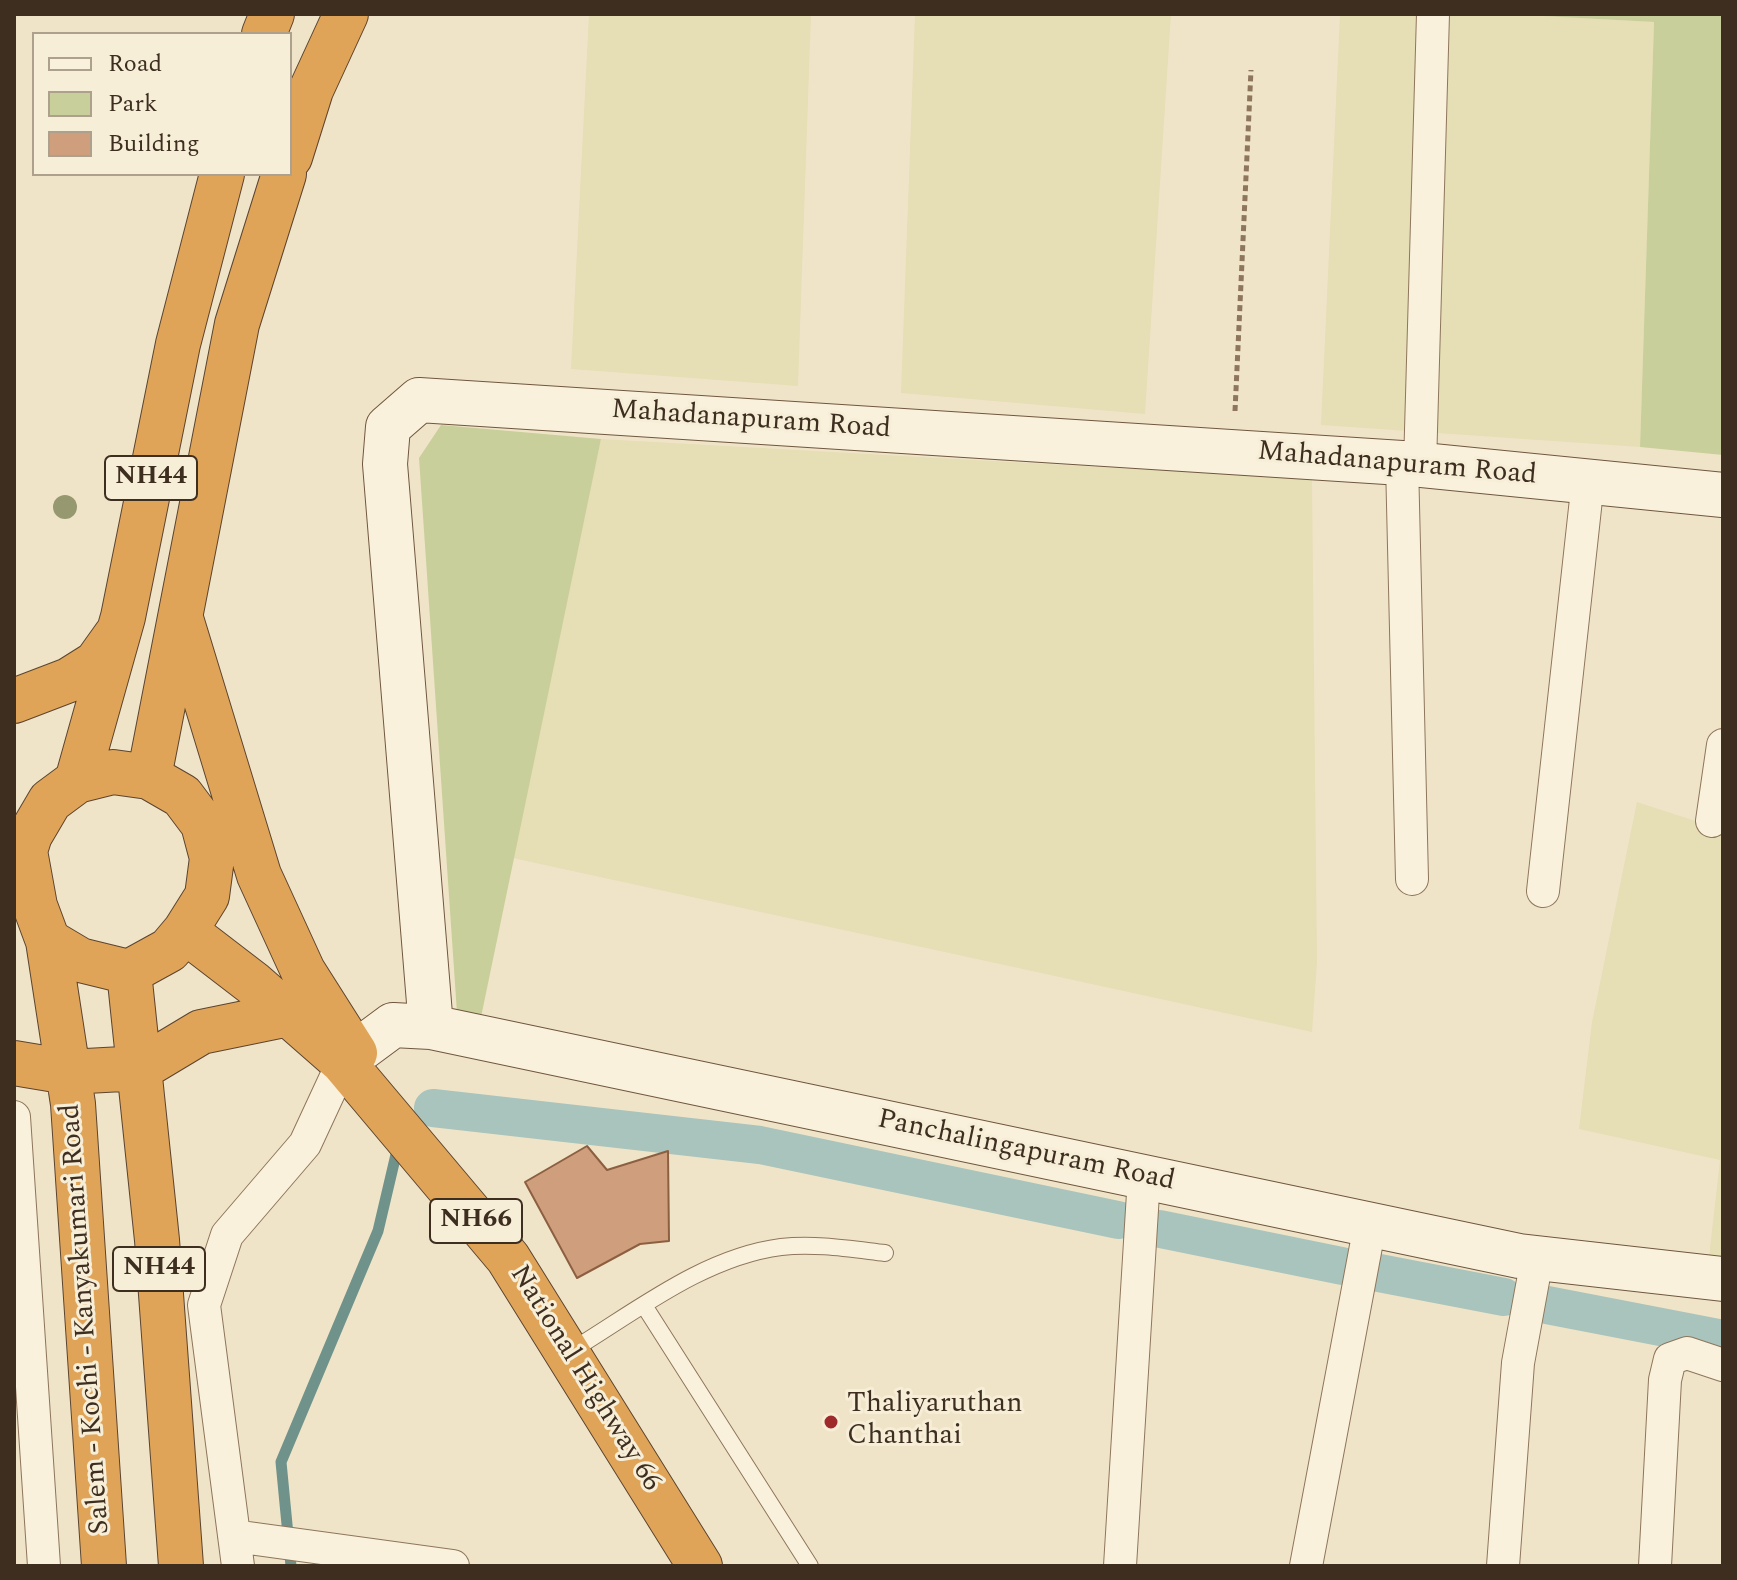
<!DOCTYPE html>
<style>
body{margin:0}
#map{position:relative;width:1737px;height:1580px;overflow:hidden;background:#f0e4c8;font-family:Spectral,serif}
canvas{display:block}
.frame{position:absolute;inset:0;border:16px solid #3d2e20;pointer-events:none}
.legend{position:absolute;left:32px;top:32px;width:260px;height:144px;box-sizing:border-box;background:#f7eed8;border:2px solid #ada18e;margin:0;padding:10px 14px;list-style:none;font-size:24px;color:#3d2e20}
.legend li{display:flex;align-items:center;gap:16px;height:40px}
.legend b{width:40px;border:2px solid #ada18e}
</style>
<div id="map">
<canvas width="1737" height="1580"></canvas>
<div class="frame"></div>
<ul class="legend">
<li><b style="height:10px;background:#faf1dc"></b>Road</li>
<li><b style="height:22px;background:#c9cf9b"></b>Park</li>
<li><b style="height:22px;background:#cf9f7d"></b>Building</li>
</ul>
</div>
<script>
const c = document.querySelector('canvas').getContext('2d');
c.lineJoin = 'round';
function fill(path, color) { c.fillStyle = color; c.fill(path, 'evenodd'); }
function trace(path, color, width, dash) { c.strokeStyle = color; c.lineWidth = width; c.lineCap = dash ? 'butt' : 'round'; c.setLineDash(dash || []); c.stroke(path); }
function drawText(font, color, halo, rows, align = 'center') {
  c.font = font + ' Spectral,serif'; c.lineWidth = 6; c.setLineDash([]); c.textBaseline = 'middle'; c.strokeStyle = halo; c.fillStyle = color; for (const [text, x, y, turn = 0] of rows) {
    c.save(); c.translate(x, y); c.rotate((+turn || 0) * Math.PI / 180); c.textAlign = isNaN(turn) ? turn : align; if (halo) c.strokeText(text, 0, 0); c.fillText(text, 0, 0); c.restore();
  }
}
const farmland = new Path2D(`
 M589,14h222l-13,372 -227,-17z
 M915,14h256l-26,400 -244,-21z
 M1340,14h165l149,8 -14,425 -319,-22z
 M601,439l711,40 5,483 -5,70 -804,-175z
 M1637,802l86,28v447l-16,-2 13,-115 -141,-31 13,-107z`);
const green = new Path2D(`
 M1723,14v441l-83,-8 14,-425 -149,-8z
 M441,425l160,14 -121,583 -23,-9 -38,-555z`);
const stream = new Path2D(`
 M291,1566l-10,-104 97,-231 20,-85`);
const canal = new Path2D(`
 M433,1108l327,37 358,75
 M1160,1229l182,37
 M1379,1273l125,24
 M1547,1305l176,34`);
const building = new Path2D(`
 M587,1146l20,24 61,-19 1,90 -29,3 -63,34 -52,-96z`);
const path = new Path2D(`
 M1235,411l16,-341`);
const lane = new Path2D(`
 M645,1307l165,259
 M569,1352c65,-39 134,-95 212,-105 34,-4 70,2 104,6`);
const street = new Path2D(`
 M1402,463l10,416
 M1420,465l13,-451
 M1712,821l11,-76
 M1543,891l45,-410
 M14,1117l30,449
 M234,1536l219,30
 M238,1566l-34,-261 23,-70 78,-91 38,-82
 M1120,1566l24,-389
 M1306,1566l64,-341
 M1503,1566l15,-203 19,-104
 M1655,1566l10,-186 5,-21 17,-6 36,12`);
const secondary = new Path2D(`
 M431,1027l-46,-563 3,-37 31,-27 983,63 321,32
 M343,1062l50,-37 38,2 1088,229 204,23`);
const highway = new Path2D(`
 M264,34l8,-20
 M290,157l21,-67 35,-76
 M182,622l77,253 44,96 52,82
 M14,701l55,-21 27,-17 20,-28
 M149,777l88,-453 47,-150
 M77,781l46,-164 55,-273 44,-170
 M185,931l69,53 89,78 165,196 192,308
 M48,941l32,19 49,12 40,-22 16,-19 22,-35 5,-38 -9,-34 -21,-28 -33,-19 -36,-5 -36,9 -27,20 -20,34 -5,16 10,55 13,35 25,163 31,462
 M129,972l28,268 24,326
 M14,1063l54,9 73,-4 60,-36 88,-18`);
const trees = [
 [65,507]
];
const markers = [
 [831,1422,8,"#9e2a2b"]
];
const shields = [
 [151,478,92],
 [476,1221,92],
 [159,1269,92]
];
const shieldNames = [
 ["NH44",151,478],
 ["NH66",476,1221],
 ["NH44",159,1269]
];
const streetNames = [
 ["Mahadanapuram Road",751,421,4],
 ["Mahadanapuram Road",1397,465,5],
 ["Panchalingapuram Road",1026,1152,12],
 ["Salem - Kochi - Kanyakumari Road",87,1319,-94],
 ["National Highway 66",584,1379,58]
];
const poiNames = [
 ["Thaliyaruthan",847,1406],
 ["Chanthai",847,1438]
];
fill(farmland, '#e6deb5');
fill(green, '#c9cf9b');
trace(stream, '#6f938a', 11);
trace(canal, '#a9c4bc', 38);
fill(building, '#cf9f7d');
trace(building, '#8d5f41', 2);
trace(lane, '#8d765c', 18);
trace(street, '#8d765c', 34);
trace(secondary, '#6f573f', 46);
trace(highway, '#5b4430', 46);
trace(path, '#8d765c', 5, [6, 4]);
trace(lane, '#faf1dc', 16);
trace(street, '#faf1dc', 32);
trace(secondary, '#faf1dc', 44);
trace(highway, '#e0a458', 44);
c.fillStyle = '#96986f';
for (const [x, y] of trees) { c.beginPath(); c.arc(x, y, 12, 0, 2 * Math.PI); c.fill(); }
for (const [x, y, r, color] of markers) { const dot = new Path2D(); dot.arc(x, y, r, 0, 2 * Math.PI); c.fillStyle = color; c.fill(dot); trace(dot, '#f7eed8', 3); }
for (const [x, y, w] of shields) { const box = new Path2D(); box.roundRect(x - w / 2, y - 22, w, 44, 6); c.fillStyle = '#f7eed8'; c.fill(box); trace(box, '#3d2e20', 2); }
drawText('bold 26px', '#3d2e20', null, shieldNames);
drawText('28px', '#3d2e20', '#f7eed8', streetNames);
drawText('28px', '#3d2e20', '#f7eed8', poiNames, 'left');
</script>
